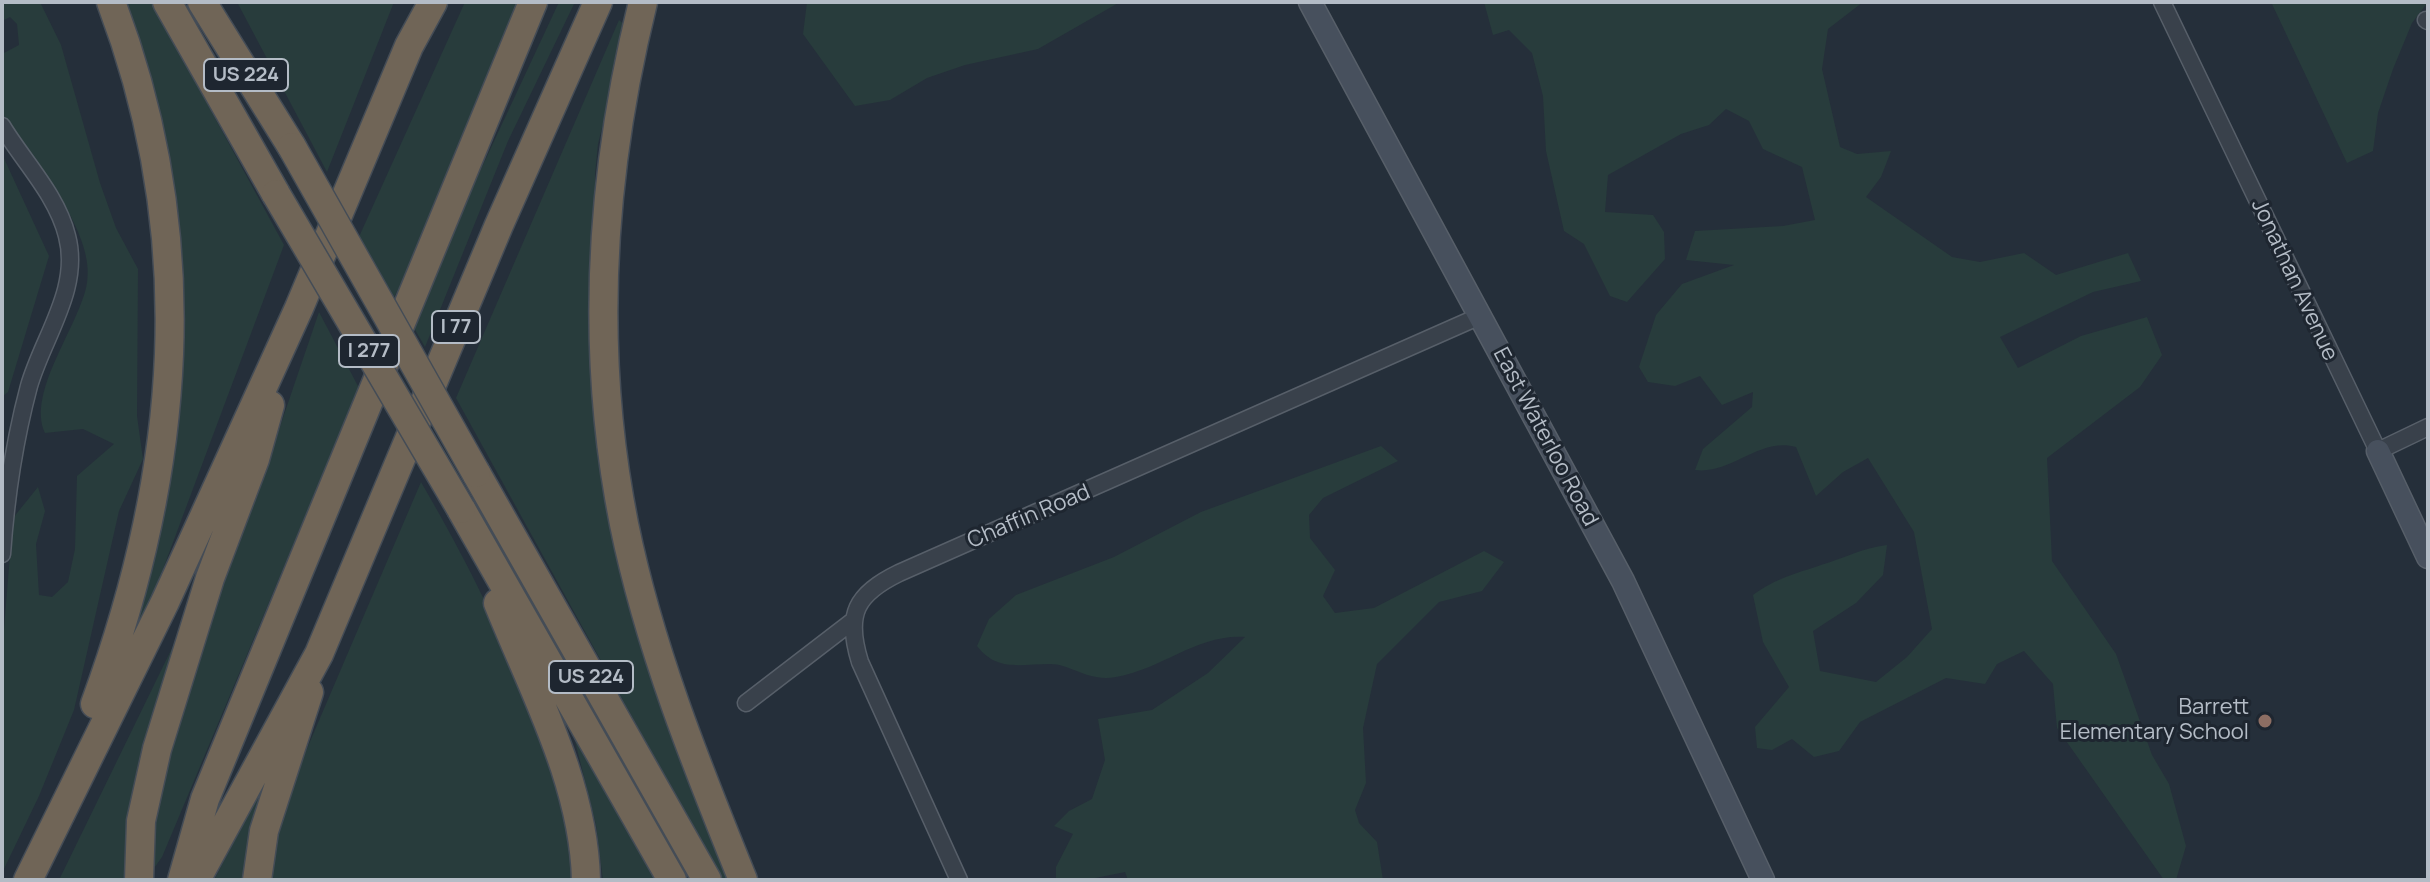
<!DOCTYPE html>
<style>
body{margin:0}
#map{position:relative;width:2430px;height:882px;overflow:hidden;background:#252f3a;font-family:Manrope,sans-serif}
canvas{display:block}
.frame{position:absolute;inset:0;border:4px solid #b4bcc6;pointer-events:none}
</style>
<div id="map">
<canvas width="2430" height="882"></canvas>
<div class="frame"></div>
</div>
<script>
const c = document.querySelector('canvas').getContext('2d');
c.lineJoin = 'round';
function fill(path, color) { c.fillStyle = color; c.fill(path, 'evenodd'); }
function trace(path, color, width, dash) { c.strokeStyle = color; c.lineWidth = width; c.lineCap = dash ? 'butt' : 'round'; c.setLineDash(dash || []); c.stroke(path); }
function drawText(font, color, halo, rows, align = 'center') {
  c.font = font + ' Manrope,sans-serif'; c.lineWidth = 6; c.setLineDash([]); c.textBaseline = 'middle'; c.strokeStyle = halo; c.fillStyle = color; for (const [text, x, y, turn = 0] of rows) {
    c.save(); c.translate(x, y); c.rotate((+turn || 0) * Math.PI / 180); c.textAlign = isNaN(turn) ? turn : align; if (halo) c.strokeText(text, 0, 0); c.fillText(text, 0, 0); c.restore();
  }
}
const green = new Path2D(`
 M2,2h38l21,43 39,138 16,45 22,41 -1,147 6,43 -24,52 -45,199 -35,86 -37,77v-220l11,-135 25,-31 7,24 -9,33 3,51 13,2 16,-15 7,-33 2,-73 37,-32 -31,-15 -38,4c-19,-41 35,-108 42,-150 8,-45 -41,-107 -66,-142 -6,-9 -17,-20 -19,-32 -2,-16 0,-38 0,-55l17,-9 -2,-21 -7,-7 -8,4z
 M116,2h36l132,243 -140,375 -14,8 43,-349z
 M237,2h157l-67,170z
 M465,2h54l-99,248 -26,47 -36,-58z
 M559,2h16l-67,139 -83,206 -15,-26z
 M807,2h313l-82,47 -73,16 -38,13 -37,22 -35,6 -52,-72z
 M1484,2h379l-35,27 -6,40 18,78 17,7 34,-3 -10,26 -15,20 86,60 28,5 44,-9 32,22 72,-22 13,28 -48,11 -93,45 18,31 63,-32 66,-19 15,38 -22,32 -93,71 5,103 64,93 36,101 17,29 17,62 -10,34h-12l-107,-152 -4,-44 -29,-33 -27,13 -12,20 -39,-6 -86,44 -21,29 -25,6 -22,-18 -20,11 -15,-2 -2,-21 34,-40 -26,-45 -10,-47c23,-17 42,-21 68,-30 24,-7 41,-17 66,-20l-4,30 -27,28 -43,28 7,40 56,11 31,-25 25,-28 -18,-97 -46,-74 -25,14 -27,24 -20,-49c-37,-10 -65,28 -101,23l8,-21 49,-42 1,-15 -31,13 -22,-29 -25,10 -27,-4 -9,-15 17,-52 26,-31 52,-19 -48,-5 9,-29 88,-5 32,-6 -13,-53 -39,-18 -14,-28 -23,-12 -17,16 -28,9 -73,41 -3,37 48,3 11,17 1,27 -38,43 -17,-6 -26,-52 -20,-13 -18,-80 -3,-55 -11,-43 -23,-23 -16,5z
 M2277,2h151l-16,21 -19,46 -15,44 -5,38 -26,12 -75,-159z
 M619,20l8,7 -29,117 -3,30 4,229 137,477h-14l-266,-482z
 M2,154l47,102 -41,136 -6,5z
 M319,312l40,76 -197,469 -10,14 3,-71 29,-118 89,-235z
 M1381,446l17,15 -75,37 -14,17 1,23 25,32 -12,26 12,17 39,-5 110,-57 20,11 -22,29 -43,11 -62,62 -14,64 3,55 -11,27 4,13 18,19 6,38h-255l-3,-8 -40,8h-29v-13l17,-33 -19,-8 15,-15 23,-12 13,-39 -7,-41 54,-9 56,-37 37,-36c-48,-3 -82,32 -129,40 -29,5 -44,-13 -66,-13 -30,0 -53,8 -73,-18l12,-27 27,-24 98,-38 87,-45z
 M421,482c69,118 137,262 157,398h-310l11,-66z
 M192,607l-62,196 -4,77h-67z
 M574,737l82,143h-53l-7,-55z
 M269,774l-16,106h-39z`);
const street = new Path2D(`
 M2162,2l216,449 50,-24
 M2426,20l2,1
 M2,126c21,35 55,69 65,110 14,53 -24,101 -38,150 -15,56 -23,111 -27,168
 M746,703l108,-83
 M959,880l-99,-218c-15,-48 -4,-68 39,-89l581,-257`);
const secondary = new Path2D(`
 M1310,2l313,579 140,299
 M2378,451l50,106`);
const highway = new Path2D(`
 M167,2l109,192
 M202,2l90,145
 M643,2c-43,173 -54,346 -19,522 25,123 72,240 119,356
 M476,473l231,407
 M461,509l211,371
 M498,603c35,87 86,181 88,277
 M95,704c86,-234 106,-465 16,-702
 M28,880l137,-278 134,-294 110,-262 24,-44
 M139,880l2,-59 16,-72 53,-171 45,-119 15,-54
 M182,880l23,-81 328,-797
 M196,880l123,-226 180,-429 99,-223
 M257,880l7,-49 45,-139`);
const highwayBridge = new Path2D(`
 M292,147l184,326
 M276,194l185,315`);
const markers = [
 [2265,721,8,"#8d6e63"]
];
const shields = [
 [246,75,84],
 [456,327,48],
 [369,351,60],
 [591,677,84]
];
const shieldNames = [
 ["US 224",246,75],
 ["I 77",456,327],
 ["I 277",369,351],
 ["US 224",591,677]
];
const streetNames = [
 ["Jonathan Avenue",2294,280,65],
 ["East Waterloo Road",1545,437,62],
 ["Chaffin Road",1029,517,-23]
];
const poiNames = [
 ["Barrett",2249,708],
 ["Elementary School",2249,733]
];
fill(green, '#283c3c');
trace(street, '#575f69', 19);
trace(secondary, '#575f69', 25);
trace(highway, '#444c56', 31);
trace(street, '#39414b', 16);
trace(secondary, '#47505d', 22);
trace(highway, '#706557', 28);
trace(highwayBridge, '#444c56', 31, []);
trace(highwayBridge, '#706557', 28);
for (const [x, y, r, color] of markers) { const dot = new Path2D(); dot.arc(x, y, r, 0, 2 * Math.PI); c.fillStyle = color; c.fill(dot); trace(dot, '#1e2630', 3); }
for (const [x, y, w] of shields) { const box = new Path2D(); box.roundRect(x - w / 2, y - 16, w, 32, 6); c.fillStyle = '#1e2630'; c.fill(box); trace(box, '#b4bcc6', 2); }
drawText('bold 20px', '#b4bcc6', null, shieldNames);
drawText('22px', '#b4bcc6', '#1e2630', streetNames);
drawText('22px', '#b4bcc6', '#1e2630', poiNames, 'right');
</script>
